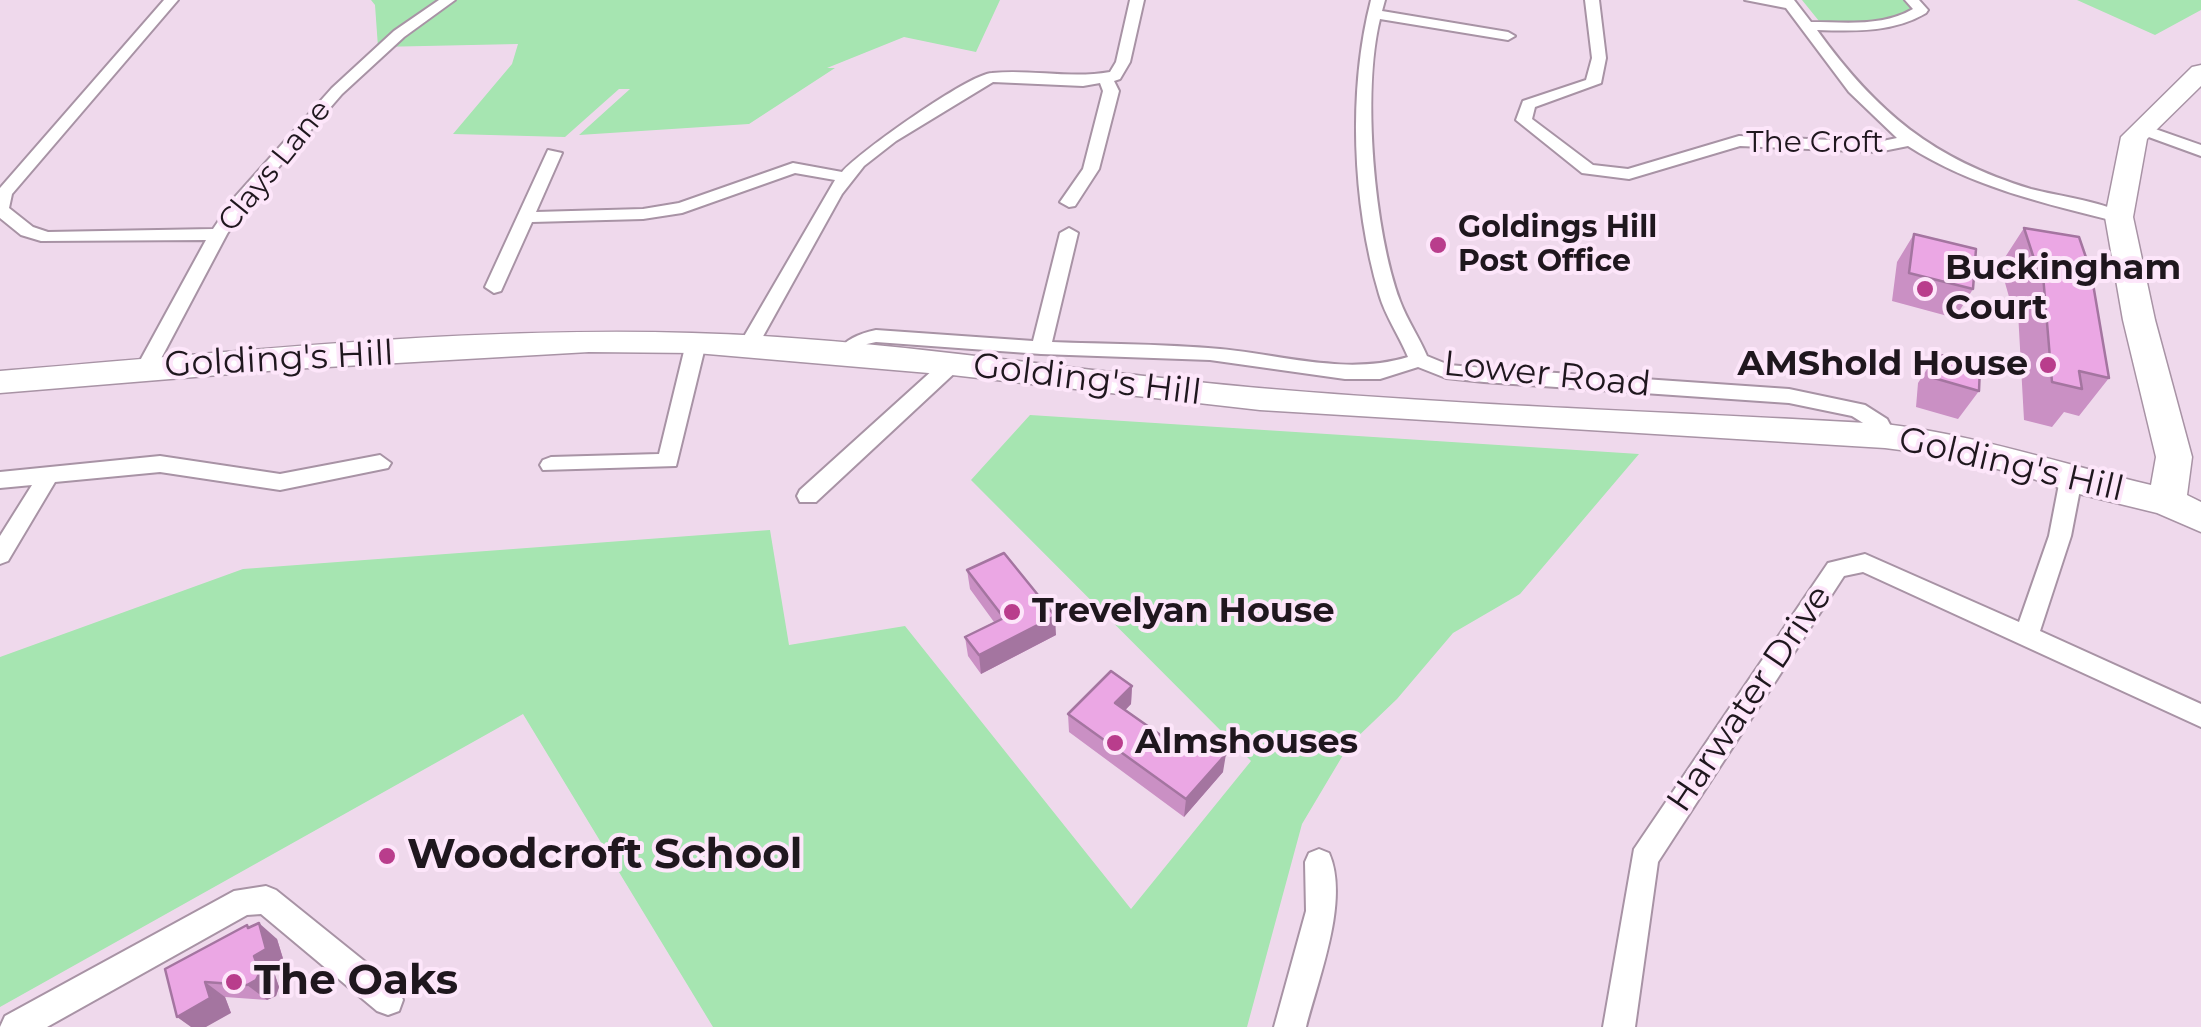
<!DOCTYPE html>
<style>
body{margin:0}
canvas{display:block;background:#efd9ec}
</style>
<canvas width="2201" height="1027"></canvas>
<script>
const c = document.querySelector('canvas').getContext('2d');
c.lineJoin = 'round';
function fill(path, color) { c.fillStyle = color; c.fill(path, 'evenodd'); }
function trace(path, color, width, dash) { c.strokeStyle = color; c.lineWidth = width; c.lineCap = dash ? 'butt' : 'round'; c.setLineDash(dash || []); c.stroke(path); }
function drawText(font, color, halo, rows, align = 'center') {
  c.font = font + ' Montserrat,sans-serif'; c.lineWidth = 8; c.setLineDash([]); c.textBaseline = 'middle'; c.strokeStyle = halo; c.fillStyle = color; for (const [text, x, y, turn = 0] of rows) {
    c.save(); c.translate(x, y); c.rotate((+turn || 0) * Math.PI / 180); c.textAlign = isNaN(turn) ? turn : align; if (halo) c.strokeText(text, 0, 0); c.fillText(text, 0, 0); c.restore();
  }
}
const green = new Path2D(`
 M371,0h629l-24,52 -72,-15 -77,31h8l-86,56 -170,11 51,-46h-11l-54,48 -112,-3 59,-70 6,-20 -140,3 -3,-42z
 M1802,0h110l9,10 -15,12 -83,4z
 M2077,0h124v10l-46,25z
 M1030,415l609,39 -119,140 -67,39 -56,66 -48,46 -47,79 -55,203h-534l-190,-313 -523,293v-350l243,-88 527,-39 19,115 116,-19 226,283 120,-148 -280,-281z`);
const minor = new Path2D(`
 M164,0h14l-166,194 -3,14 24,19 15,5 165,-3 21,-31 98,-110 62,-57 45,-31h16l-51,37 -62,57 -96,111 -19,29 -71,134 -10,6 -10,-6 70,-128 -165,1 -20,-6 -21,-17v-30z
 M1130,0h14l-14,62 -10,17 -6,2 5,10 -20,78 -24,37 -6,1 -9,-5 23,-33 20,-78 -3,-8 -17,3 -90,-4 -97,59 -32,25 -22,28 -86,155h-14l-3,-4 96,-165 -40,-7 -113,40 -39,6 -111,3 -31,69 -7,2 -9,-6 63,-137 14,3 -26,59 107,-3 36,-6 114,-40 49,9c17,-20 127,-98 150,-99 39,-4 78,6 118,-1l6,-10z
 M1371,0h14l-3,11 126,21 7,4 -7,4 -128,-21c-18,73 -6,212 20,282 7,19 19,36 27,55l22,9 35,3 305,21 76,16 22,14 9,17 -4,5h-14l-7,-13 -19,-12 -63,-13 -305,-21 -38,-4 -28,-11 -38,12h-35l-135,-19 -169,-6 -165,-12 -9,2 -15,14h-14l-3,-4c11,-15 23,-20 41,-24l157,11 27,-108 9,-5 9,5 -26,109c52,2 104,2 156,6 67,4 134,29 200,9 -9,-22 -23,-41 -29,-63 -27,-92 -31,-205 -8,-294z
 M1585,0h14l7,58 -5,25 -66,24 -3,12 61,46 35,4 111,-33 139,6 19,-4 -48,-46 -63,-84 -41,-8h49l17,22c34,0 71,5 102,-13l-8,-9h14l9,10 -2,3c-34,20 -71,18 -109,17 60,83 116,129 214,159 26,7 78,13 97,28l-9,5c-73,-18 -147,-35 -211,-76l-30,6 -138,-6 -111,33 -47,-6 -66,-53 7,-19 63,-21 6,-22z
 M2141,124l60,21v11l-66,-24 -2,-3z
 M696,337l10,6 -30,123 -133,4 -3,-5 3,-5 8,-3 108,-3 27,-111z
 M952,358l7,1 3,5 -3,5 -143,133h-16l-3,-6 3,-6 145,-131z
 M380,455l11,8 -3,5 -108,22 -120,-18 -105,10 -47,79 -8,3v-28l32,-51 -32,3v-16l160,-16 120,18z
 M2071,471l11,8 -11,57 -31,95 161,73v23l-338,-155 -19,4 -186,286 -23,165h-32l31,-178 194,-286 37,-9 154,68 30,-86 11,-57z
 M1319,849l10,4c21,47 -11,126 -23,174h-32l32,-116 -1,-49 4,-9z
 M266,886l10,4 123,99 4,11 -4,11 -11,4 -11,-4 -116,-97 -14,1 -200,112h-47l5,-11 229,-125z`);
const primary = new Path2D(`
 M2201,65v21l-54,53 -14,78 22,103 37,137 -5,38 14,7v30l-44,-19 -86,-21 -49,-17 -83,-20 -54,-7 -625,-38 -308,-35 -256,-22 -107,-1 -297,17 -292,24v-22c227,-18 465,-45 692,-38 190,5 378,38 567,55 208,18 418,24 626,36 91,11 177,40 266,61l5,-28 -33,-137 -18,-103 16,-80 71,-70z`);
const wall = new Path2D(`
 M2024,228l85,150 -30,38 -15,-4 -12,15 -28,-7 -6,-108 -5,-1 -13,-46z
 M1914,234l59,55 -18,29 -63,-17 5,-39z
 M1937,354l42,37 -21,28 -42,-12 2,-24z
 M967,570l89,65 -75,39 -13,-18 -3,-19 29,-15 -24,-33z
 M1132,686l-1,18 -6,6 61,43 37,19 -39,45 -115,-85 -1,-18z
 M250,928l27,11 8,26 -11,7 5,15 -3,9 -9,4 -42,-3 6,16 -54,4z`);
const shadedWall = new Path2D(`
 M1055,616l1,19 -75,39 -2,-19z
 M1132,686l-1,18 -16,17v-18z
 M1226,754l-3,18 -39,45 2,-18z
 M259,923l18,16 8,26 -11,7 5,15 -3,9 -9,4 -20,-15 7,-29 -7,-31 16,14z
 M205,982l20,15 6,16 -25,14h-15l-14,-10z`);
const building = new Path2D(`
 M2024,228l55,9 12,35 18,106 -30,-7 3,18 -30,-7 -9,-107 -4,-1z
 M1914,234l62,15 -3,40 -64,-16z
 M1937,354l43,12 -1,25 -45,-13z
 M1004,553l51,63 -76,39 -14,-18 39,-19 -37,-48z
 M1111,671l21,15 -17,17 71,50 15,-16 25,17 -40,45 -118,-85z
 M259,923l7,26 -12,7 6,16 -4,8 -9,5 -42,-3 5,16 -33,19 -12,-48 82,-44 1,3z`);
const markers = [
 [1438,245,10,"#b93d8c"],
 [1925,289,10,"#b93d8c"],
 [2048,365,10,"#b93d8c"],
 [1012,612,10,"#b93d8c"],
 [1115,743,10,"#b93d8c"],
 [387,856,10,"#b93d8c"],
 [234,982,10,"#b93d8c"]
];
const farStreetnames = [
 ["The Croft",1815,143],
 ["Clays Lane",275,166,-51]
];
const farPoinames = [
 ["Goldings Hill",1458,228],
 ["Post Office",1458,262]
];
const poiNames = [
 ["Buckingham",1945,269],
 ["Court",1945,309],
 ["AMShold House",2028,365,"right"],
 ["Trevelyan House",1032,612],
 ["Almshouses",1135,743]
];
const streetNames = [
 ["Golding's Hill",279,360,-3],
 ["Lower Road",1547,375,6],
 ["Golding's Hill",1087,380,7],
 ["Golding's Hill",2011,465,13],
 ["Harwater Drive",1750,699,-56]
];
const nearPoinames = [
 ["Woodcroft School",407,856],
 ["The Oaks",254,982]
];
fill(green, '#a6e5b1');
trace(minor, '#a893a5', 4);
trace(primary, '#a893a5', 3);
fill(minor, '#fff');
fill(primary, '#fff');
fill(wall, '#ca90c4');
fill(shadedWall, '#a475a0');
fill(building, '#eba7e4');
trace(building, '#a475a0', 2.5);
for (const [x, y, r, color] of markers) { const dot = new Path2D(); dot.arc(x, y, r, 0, 2 * Math.PI); c.fillStyle = color; c.fill(dot); trace(dot, '#fde6fa', 4); }
drawText('30px', '#1f171e', '#fde6fa', farStreetnames);
drawText('bold 30px', '#1f171e', '#fde6fa', farPoinames, 'left');
drawText('bold 35px', '#1f171e', '#fde6fa', poiNames, 'left');
drawText('35px', '#1f171e', '#fde6fa', streetNames);
drawText('bold 42px', '#1f171e', '#fde6fa', nearPoinames, 'left');
</script>
